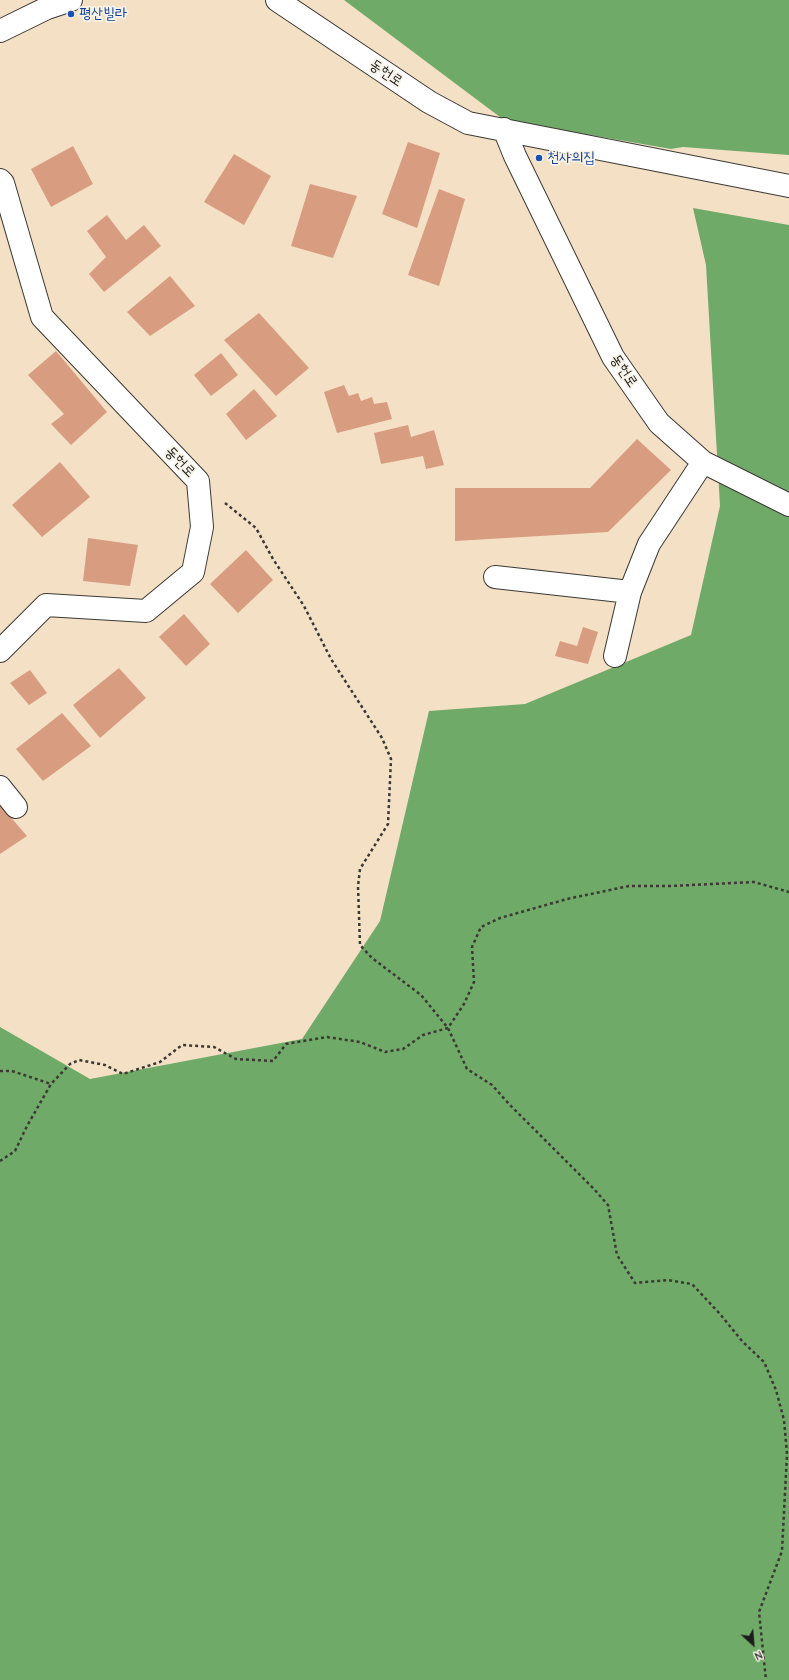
<!DOCTYPE html>
<meta charset="utf-8">
<style>
body{margin:0}
#map{position:relative;width:789px;height:1680px;overflow:hidden;background:#f3e0c5;font-family:"Comic Neue",sans-serif}
canvas{display:block}
.north{position:absolute;left:733px;top:1624px;width:40px;height:40px;-webkit-text-stroke:3px #f7f3e8;paint-order:stroke;rotate:154deg;font-size:11px;font-weight:700;line-height:16px;text-align:center;color:#1c1c1c}
.north::after{content:'';display:block;margin:auto;width:14px;height:18px;background:#1c1c1c;clip-path:polygon(50% 0,100% 100%,50% 72%,0 100%)}
</style>
<div id="map">
<canvas width="789" height="1680"></canvas>
<div class="north">N</div>
</div>
<script>
const c = document.querySelector('canvas').getContext('2d');
c.lineJoin = 'round';
function fill(path, color) { c.fillStyle = color; c.fill(path, 'evenodd'); }
function trace(path, color, width, dash) { c.strokeStyle = color; c.lineWidth = width; c.lineCap = dash ? 'butt' : 'round'; c.setLineDash(dash || []); c.stroke(path); }
function drawText(font, color, halo, rows, align = 'center') {
  c.font = font + ' "Comic Neue","Poor Story",sans-serif'; c.lineWidth = 3.5; c.setLineDash([]); c.textBaseline = 'middle'; c.strokeStyle = halo; c.fillStyle = color; for (const [text, x, y, turn = 0] of rows) {
    c.save(); c.translate(x, y); c.rotate((+turn || 0) * Math.PI / 180); c.textAlign = isNaN(turn) ? turn : align; if (halo) c.strokeText(text, 0, 0); c.fillText(text, 0, 0); c.restore();
  }
}
const forest = new Path2D(`
 M344,0h445v155l-106,-8 -12,2 -167,-29z
 M693,208l96,17v1455h-789v-653l90,52 212,-40 78,-118 49,-210 96,-7 166,-69 29,-129 -14,-241z`);
const building = new Path2D(`
 M408,142l32,11 -23,75 -35,-14z
 M73,146l20,38 -42,23 -20,-38z
 M234,154l37,22 -27,49 -40,-23z
 M310,184l47,12 -24,62 -42,-12z
 M439,189l26,10 -26,87 -31,-11z
 M107,215l19,25 18,-15 17,21 -57,46 -15,-18 17,-17 -19,-26z
 M170,276l25,30 -45,30 -23,-24z
 M259,313l50,55 -33,28 -52,-56z
 M56,351l51,61 -36,33 -20,-21 13,-10 -36,-39z
 M221,353l17,22 -27,21 -17,-21z
 M344,385l5,11 9,-3 3,8 11,-4 2,7 13,-2 5,17 -55,14 -13,-41z
 M254,389l23,27 -31,24 -20,-26z
 M408,425l3,12 23,-7 10,35 -18,4 -3,-13 -42,8 -7,-31z
 M637,439l34,31 -63,62 -153,9v-53h135z
 M60,462l30,35 -48,40 -30,-32z
 M88,538l50,7 -8,41 -47,-5z
 M246,550l27,30 -35,33 -28,-29z
 M184,614l26,30 -24,22 -27,-29z
 M583,627l15,5 -10,32 -33,-8 5,-15 17,5z
 M119,668l27,30 -46,40 -27,-33z
 M30,670l17,23 -18,12 -19,-22z
 M62,713l29,33 -48,35 -27,-32z
 M0,805l27,31 -27,18z`);
const path = new Path2D(`
 M225,503l31,25 17,31 31,47 27,53 51,79 9,21 -3,65 -28,45 -2,17 2,59 12,13 49,37 27,33 19,41 25,16 17,19 85,85 14,16 9,50 18,28 33,-3 24,4 28,30 22,27 22,21 12,28 8,30 3,34 -5,97 -23,61 7,68
 M0,1071h12l39,13
 M0,1161l15,-10 12,-25 24,-42 19,-20 9,-4 26,5 18,9 37,-12 22,-17 32,2 22,12 37,2 13,-17 41,-7 33,5 25,10 18,-3 20,-14 25,-7 16,-24 10,-22 -2,-35 9,-20 19,-9 67,-19 62,-13h42l83,-4 35,10`);
const minor = new Path2D(`
 M277,0l152,102 39,21 321,63
 M0,31l47,-23 24,-8
 M504,129l11,27 98,201 46,66 44,39 86,43
 M0,180l3,3 39,134 156,164 4,46 -9,45 -47,39 -100,-6 -46,46
 M495,577l135,15
 M615,656l15,-64 19,-48 54,-82
 M0,787l16,20`);
const markers = [
 [71,14,4,"#1a4fb4"],
 [539,158,4,"#1a4fb4"]
];
const transitNames = [
 ["평산빌라",79,14],
 ["천사의집",547,158]
];
const streetNames = [
 ["동헌로",386,73,34],
 ["동헌로",624,371,56],
 ["동헌로",180,462,46]
];
fill(forest, '#70aa68');
fill(building, '#d89d80');
trace(minor, '#3c3935', 24);
trace(path, '#3c3935', 2.5, [3, 3]);
trace(minor, '#fff', 22);
for (const [x, y, r, color] of markers) { const dot = new Path2D(); dot.arc(x, y, r, 0, 2 * Math.PI); c.fillStyle = color; c.fill(dot); trace(dot, '#f7f3e8', 1.5); }
drawText('15px', '#164399', '#f7f3e8', transitNames, 'left');
drawText('15px', '#1c1c1c', '#f7f3e8', streetNames);
</script>
